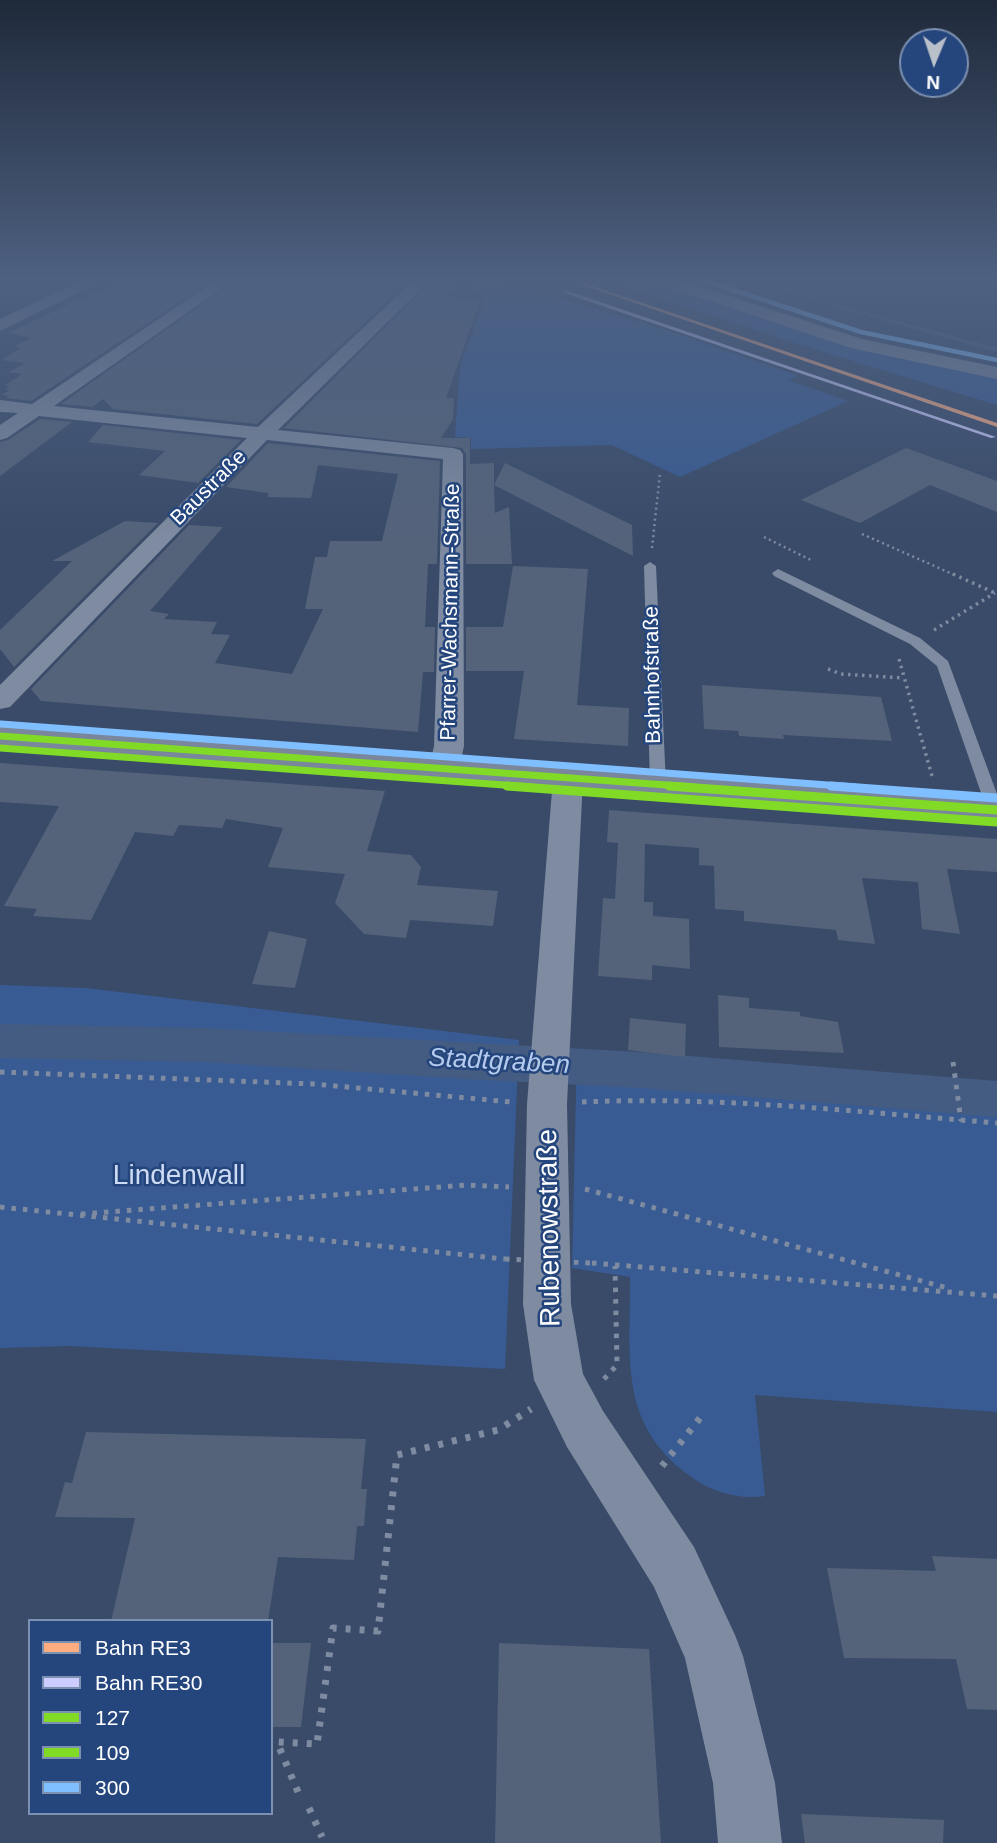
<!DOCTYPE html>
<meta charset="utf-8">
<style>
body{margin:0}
#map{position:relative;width:997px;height:1843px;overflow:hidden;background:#394b69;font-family:Arial,sans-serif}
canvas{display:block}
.legend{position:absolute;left:28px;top:1619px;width:245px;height:196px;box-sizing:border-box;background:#25467d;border:2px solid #7c90b1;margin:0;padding:9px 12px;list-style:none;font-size:21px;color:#fff}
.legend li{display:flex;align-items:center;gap:14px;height:35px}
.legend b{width:35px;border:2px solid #7c90b1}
.north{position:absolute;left:899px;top:28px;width:70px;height:70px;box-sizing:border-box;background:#25467d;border:2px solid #7c90b1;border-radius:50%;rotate:182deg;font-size:19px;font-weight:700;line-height:28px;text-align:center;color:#fff}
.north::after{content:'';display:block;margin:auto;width:24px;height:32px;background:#bac0ca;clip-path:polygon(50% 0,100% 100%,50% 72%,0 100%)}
</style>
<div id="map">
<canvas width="997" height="1843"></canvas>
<ul class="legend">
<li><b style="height:9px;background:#ffac80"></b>Bahn RE3</li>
<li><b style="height:9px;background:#ccf"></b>Bahn RE30</li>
<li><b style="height:9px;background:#81db26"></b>127</li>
<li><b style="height:9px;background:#81db26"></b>109</li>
<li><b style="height:9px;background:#80bfff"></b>300</li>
</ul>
<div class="north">N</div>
</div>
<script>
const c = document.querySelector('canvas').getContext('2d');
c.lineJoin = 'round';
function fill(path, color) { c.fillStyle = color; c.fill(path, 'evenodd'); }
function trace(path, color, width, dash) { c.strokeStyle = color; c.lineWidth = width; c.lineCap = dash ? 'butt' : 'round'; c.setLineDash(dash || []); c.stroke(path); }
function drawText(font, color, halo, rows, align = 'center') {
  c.font = font + ' Arial,sans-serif'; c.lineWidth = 5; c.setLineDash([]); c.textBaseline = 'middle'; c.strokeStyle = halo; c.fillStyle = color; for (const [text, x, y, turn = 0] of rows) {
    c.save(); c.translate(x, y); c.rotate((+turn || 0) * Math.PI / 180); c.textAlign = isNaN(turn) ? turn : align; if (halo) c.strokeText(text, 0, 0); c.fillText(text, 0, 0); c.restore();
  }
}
const green = new Path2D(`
 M464,280h36l169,51 130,45 -11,4 60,21 -168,76 -68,-32 -141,4v-11l-16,-1 5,-71 25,-68z
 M603,280h51l159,54 184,42v29l-174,-53z
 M0,985l86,3 433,52 -14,329 -436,-23 -69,2z
 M577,1049l104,13 316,27v323l-242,-17 10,101c-26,4 -54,-4 -75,-20 -73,-53 -59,-119 -60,-199l-58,-9z`);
const stream = new Path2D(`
 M755,280h7l92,29 143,39v4l-147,-41z`);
const canal = new Path2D(`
 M0,1024l205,4 435,24 357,29v36l-357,-29 -176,-9 -259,-17 -205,-4z`);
const building = new Path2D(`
 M122,280h90l-181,121 -25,-3 3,-2 -7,-1 8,-5 -5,-1 5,-3h-6l18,-12 -13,-2 16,-9 -24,-3 21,-12 -8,-2 18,-8 -25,-5z
 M237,280h173l-153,144 -144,-15 -10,-10 -11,8 -31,-3z
 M433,280h28l-14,16 33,5 -34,97h8l-1,21 -12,19h29v26l24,-1v22l11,-22 127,62 1,31 -139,-71 1,28 14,-6 3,57h-46v-110l-4,-6 -178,-20z
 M40,419l32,3 -72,54v-34l8,-2z
 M103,425l138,15 -43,43 -59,-8 26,-24 -77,-9z
 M268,443l172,18 -3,103h-9l-3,63h10l-1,45h-11l-5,60 -377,-31 -10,-12 158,-164 34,2 -73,84 19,3 -5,5 53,3 -6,12 19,1 -15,28 77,11 31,-65h-18l10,-52h12l3,-16h52l16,-67 -80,-9 -7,33 -43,-1v-4l-42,-6z
 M906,448l91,33v31l-67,-27 -70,38 -59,-23z
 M125,521l33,2 -144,144 -14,-18v-19l72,-69h-20z
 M513,566l75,3 -11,136 52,3 -1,38 -114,-7 10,-68h-58v-44h37z
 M702,685l179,12 11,44 -109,-6 1,4 -45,-3 -1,-5 -34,-2z
 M0,763l385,28 -18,60 44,4 10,12 -4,18 81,6 -5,35 -83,-6 -4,18 -42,-4 -29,-31 10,-29 -77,-7 15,-39 -57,-9 -4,9 -43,-3 -6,11 -38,-4 -44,88 -58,-4 4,-7 -33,-3 55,-100 -59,-4z
 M609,810l388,29v33l-50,-3 13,65 -38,-5 -4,-47 -56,-4 13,66 -37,-4 -2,-10 -92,-9v-10l-29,-2 -1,-43 -15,-1v-17l-54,-4 -1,58h9v14l36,3 1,50 -38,-4v15l-54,-4 5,-78 12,1 3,-56 -11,-1z
 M269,931l38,8 -12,49 -43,-4z
 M718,995l31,3v10l51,4v4l38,6 6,31 -125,-6z
 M630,1018l56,6 -1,33 -57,-7z
 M86,1432l280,7 -5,50h6l-3,37h-7l-3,34 -76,-3 -10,64h-157l24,-103 -80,-1 10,-35 7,1z
 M932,1556l65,3v151l-30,-1 -11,-50 -112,-1 -17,-90 109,3z
 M271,1643h40l-10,84h-30z
 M499,1643l150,6 12,194h-166z
 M801,1814l143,6 -1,23h-138z`);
const pathFar3 = new Path2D(`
 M862,534l95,42
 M764,537l49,24
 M652,548l8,-75`);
const pathFar2 = new Path2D(`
 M953,574l42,19
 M934,630l61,-37
 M899,659l33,117
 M828,669l13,5 62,4`);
const pathFar1 = new Path2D(`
 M953,1062l8,59
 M0,1072l314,12 197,18
 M582,1102c139,-6 276,10 415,21
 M585,1189l366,100
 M0,1207l505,52
 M81,1214l386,-29 42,2
 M592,1263l405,33
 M604,1379l13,-14 -2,-99`);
const path = new Path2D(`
 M662,1466l42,-53
 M298,1792l-21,-50 40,2 16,-116 45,3 19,-176 101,-25 33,-21
 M309,1808l13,29`);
const lane = new Path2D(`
 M650,562l6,4 10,219 -8,5 -8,-5 -6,-219z
 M778,569l142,69 28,23 49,133v21l-8,-1 -2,-4 -50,-144 -27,-22 -136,-68 -2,-3z`);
const street = new Path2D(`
 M217,280h17l-180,126 204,21 156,-147h16l-152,150 175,18 7,2 3,4 1,292 -5,23 -4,7 -11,3 -11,-3 -4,-7 5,-23 9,-287 -176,-19 -257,267 -10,2v-24l247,-247 -208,-22 -32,22 -7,2v-15l18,-12 -18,-1v-12l32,4z
 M568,768l11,3 4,7 -16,326 4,200 12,70 20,37 91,136 41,88 8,21 32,127 7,60h-64l-5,-60 -28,-125 -31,-71 -87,-140 -33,-67 -11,-76 4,-200 26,-326 4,-7z`);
const secondary = new Path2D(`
 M83,280h21l-104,51v-12z
 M655,280h25l182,59 135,28v12l-146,-31 -194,-65z
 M0,726l997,72v24l-997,-76z`);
const pathBridge = new Path2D(`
 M505,1259l87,4`);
const bus1Far1 = new Path2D(`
 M0,736l693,51`);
const bus1 = new Path2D(`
 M669,786l328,24`);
const bus2Far1 = new Path2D(`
 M0,748l531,39`);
const bus2 = new Path2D(`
 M507,786l489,36`);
const bus3Far2 = new Path2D(`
 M703,280l158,52 136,28`);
const bus3Far1 = new Path2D(`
 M1,724l854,63`);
const bus3 = new Path2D(`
 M831,786l166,12`);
const rail1 = new Path2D(`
 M568,280h7l422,143v4z`);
const rail2 = new Path2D(`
 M564,291h4l428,146 -5,1 -427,-145z`);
const farStreetnames = [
 ["Baustraße",209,488,-45],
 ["Pfarrer-Wachsmann-Straße",451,612,-89],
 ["Bahnhofstraße",653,675,-91]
];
const waterNames = [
 ["Stadtgraben",499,1062,3]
];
const nearParknames = [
 ["Lindenwall",179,1176]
];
const nearStreetnames = [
 ["Rubenowstraße",550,1228,-91]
];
fill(green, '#385b93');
fill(stream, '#445b82');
fill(canal, '#445b82');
fill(building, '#54637a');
trace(pathFar3, '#7e8ba0', 2.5, [2, 3.5]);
trace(pathFar2, '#7e8ba0', 3.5, [2.5, 4.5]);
trace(pathFar1, '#7e8ba0', 5, [4.5, 7]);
trace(path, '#7e8ba0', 7, [5, 9]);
fill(lane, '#7e8ba0');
fill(street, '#7e8ba0');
fill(secondary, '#7a869b');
trace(pathBridge, '#7e8ba0', 5, [4.5, 7]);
trace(bus1Far1, '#81db26', 7);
trace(bus1, '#81db26', 9);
trace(bus2Far1, '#81db26', 7);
trace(bus2, '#81db26', 9);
trace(bus3Far2, '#80bfff', 4.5);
trace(bus3Far1, '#80bfff', 7);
trace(bus3, '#80bfff', 9);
fill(rail1, '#ffac80');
fill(rail2, '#ccf');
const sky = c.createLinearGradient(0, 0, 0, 538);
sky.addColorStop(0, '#1f293a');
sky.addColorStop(0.52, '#4e6181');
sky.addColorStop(1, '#4e618100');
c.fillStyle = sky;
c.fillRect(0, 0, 997, 538);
drawText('21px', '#fff', '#25467d', farStreetnames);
drawText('italic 26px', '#b5cbed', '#25467d', waterNames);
drawText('28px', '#cddcf4', '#25467d', nearParknames);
drawText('28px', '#fff', '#25467d', nearStreetnames);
</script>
